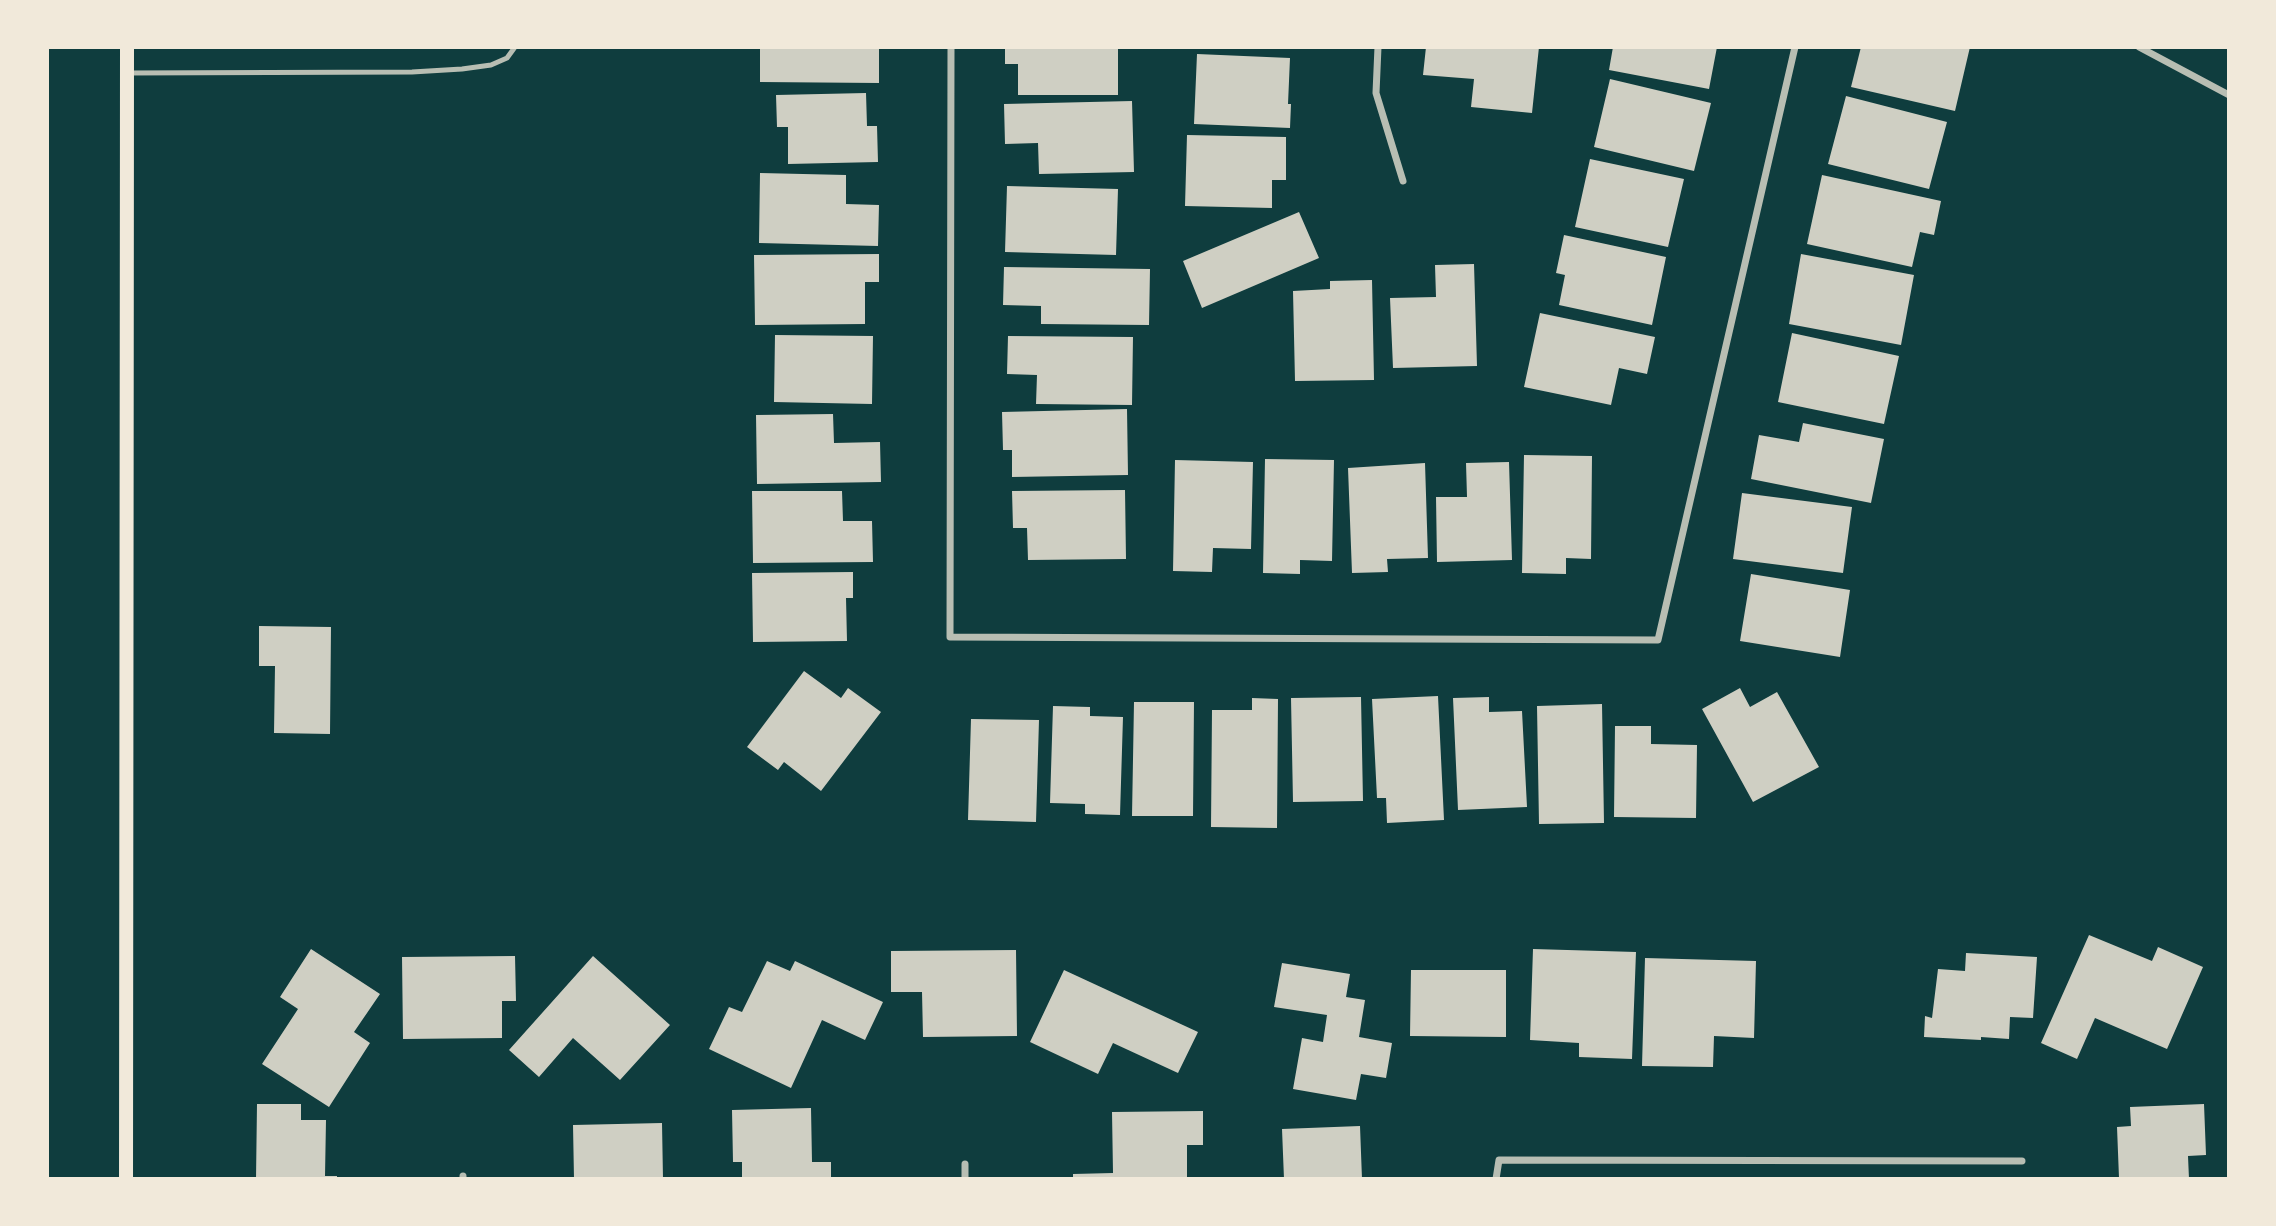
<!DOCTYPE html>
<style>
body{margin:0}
#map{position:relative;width:2276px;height:1226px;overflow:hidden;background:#0f3d3e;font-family:"PT Serif",serif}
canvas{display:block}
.frame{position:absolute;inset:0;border:49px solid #f1e9da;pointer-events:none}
</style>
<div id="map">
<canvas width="2276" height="1226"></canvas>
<div class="frame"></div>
</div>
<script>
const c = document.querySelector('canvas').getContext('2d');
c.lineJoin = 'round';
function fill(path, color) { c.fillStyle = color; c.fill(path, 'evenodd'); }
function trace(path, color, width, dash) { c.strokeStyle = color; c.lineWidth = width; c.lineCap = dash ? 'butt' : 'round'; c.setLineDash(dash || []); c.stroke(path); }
const building = new Path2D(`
 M760,47h119v36l-119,-1z
 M1005,47h113v48h-100v-31h-13z
 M1426,47h113l-7,66 -61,-6 3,-28 -51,-4z
 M1613,47h104l-8,42 -100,-19z
 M1861,47h109l-15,64 -104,-24z
 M1197,54l93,4 -2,46h3l-1,24 -96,-4z
 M1610,79l101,24 -17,68 -100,-24z
 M866,93l1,33h10l1,36 -90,2v-37h-11l-1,-32z
 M1846,96l101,26 -18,67 -101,-25z
 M1132,101l2,71 -95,2 -1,-31 -33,1 -1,-40z
 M1187,135l99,2v43h-14v28l-87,-2z
 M1590,159l94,20 -16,68 -93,-20z
 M760,173l86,2v29l33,1 -1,41 -119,-3z
 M1822,175l119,26 -7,34 -14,-3 -8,35 -105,-23z
 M1007,186l111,3 -2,66 -111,-3z
 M1299,212l20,46 -117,50 -19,-47z
 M1564,235l102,22 -14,68 -93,-20 6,-30 -9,-2z
 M879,254v28h-14v42l-110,1 -1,-70z
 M1801,254l113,21 -13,70 -112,-21z
 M1474,264l3,102 -84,2 -3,-70 46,-1 -1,-32z
 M1004,267l146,2 -1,56 -108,-1v-18l-38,-1z
 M1372,280l2,100 -79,1 -2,-90 37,-2v-8z
 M1540,313l115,24 -8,37 -28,-6 -8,37 -87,-18z
 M1792,333l107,23 -15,68 -106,-22z
 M775,335l98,1 -1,68 -98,-2z
 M1008,336l125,1 -1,68 -96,-1 1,-29 -30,-1z
 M1127,409l1,66 -116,2v-27h-9l-1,-38z
 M833,414l1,29 46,-1 1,40 -124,2 -1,-69z
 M1803,423l81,16 -13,64 -120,-24 8,-44 40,7z
 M1524,455l68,1 -1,103 -25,-1v16l-44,-1z
 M1265,459l69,1 -2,101 -32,-1v14l-37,-1z
 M1175,460l78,2 -2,87 -38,-1 -1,24 -39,-1z
 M1509,462l3,98 -75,2 -1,-65h31l-1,-34z
 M1425,463l3,95 -41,1 1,13 -36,1 -4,-105z
 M1125,490l1,69 -98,1 -1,-32h-14l-1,-37z
 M752,491h90l1,30h29l1,41 -120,1z
 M1742,493l110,14 -9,66 -110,-14z
 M853,572v26h-7l1,43 -94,1 -1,-69z
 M1751,574l99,16 -10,67 -100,-16z
 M259,626l72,1 -1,107 -56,-1 1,-67h-16z
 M804,671l37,27 7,-10 33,24 -60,79 -37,-29 -6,8 -31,-23z
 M1740,688l10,19 27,-15 42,75 -66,35 -51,-93z
 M1438,696l6,124 -57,3 -1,-25h-9l-5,-99z
 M1361,697l2,104 -70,1 -2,-104z
 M1489,697v15l33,-1 5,96 -69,3 -5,-112z
 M1252,698l26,1 -1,129 -66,-1 1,-117h40z
 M1134,702h60l-1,114h-61z
 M1602,704l2,119 -65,1 -2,-118z
 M1053,706l37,1v9l33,1 -3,98 -35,-1v-10l-35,-1z
 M971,719l68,1 -3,102 -68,-2z
 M1615,726h36v18l46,1 -1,73 -82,-1z
 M2089,935l63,26 6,-14 45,20 -36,82 -72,-31 -18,41 -36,-16z
 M311,949l69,45 -26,38 16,11 -41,64 -67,-43 36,-55 -18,-12z
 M1533,949l103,3 -4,107 -53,-2v-14l-49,-3z
 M1016,950l1,86 -94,1 -1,-45h-31v-41z
 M1966,953l71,4 -4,61 -23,-1 -1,22 -28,-2v3l-57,-3 1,-21 7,2 6,-49 27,2z
 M515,956l1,45h-14v37l-99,1 -1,-82z
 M593,956l77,69 -50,55 -47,-42 -34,39 -30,-27z
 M1645,958l111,3 -2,77 -40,-2 -1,31 -71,-1z
 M767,961l23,10 5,-10 88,41 -18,38 -43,-20 -31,68 -82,-39 20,-42 13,5z
 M1282,963l68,11 -4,23 19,3 -6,37 33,6 -6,35 -25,-4 -5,26 -63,-11 9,-51 21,4 4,-27 -53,-8z
 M1064,970l134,62 -20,41 -65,-30 -15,31 -68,-32z
 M1411,970h95v67l-96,-1z
 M257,1104h44v16h25l-1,56h12v3h-81z
 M2204,1104l2,51 -18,1 1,23 -70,-1 -2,-51 14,-1 -1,-19z
 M811,1108l1,54h19v17h-89v-17h-9l-1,-52z
 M1203,1111v34h-16v34h-114v-5l40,-1 -1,-61z
 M662,1123l1,56h-89l-1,-54z
 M1360,1126l2,53h-78l-2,-50z`);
const service = new Path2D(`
 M127,73l285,-1 50,-3 29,-4 16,-7 8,-11`);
const minor = new Path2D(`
 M951,47l-1,590 708,3 137,-593
 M1378,47l-2,46 27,88
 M2139,47l90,48
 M463,1176v3
 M965,1179v-15
 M1496,1179l3,-19 523,1`);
const secondary = new Path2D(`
 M126,1179l1,-1132`);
fill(building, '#cfcfc3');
trace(service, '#b8beb3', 5);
trace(minor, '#b8beb3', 7);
trace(secondary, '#f1e9da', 14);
</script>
